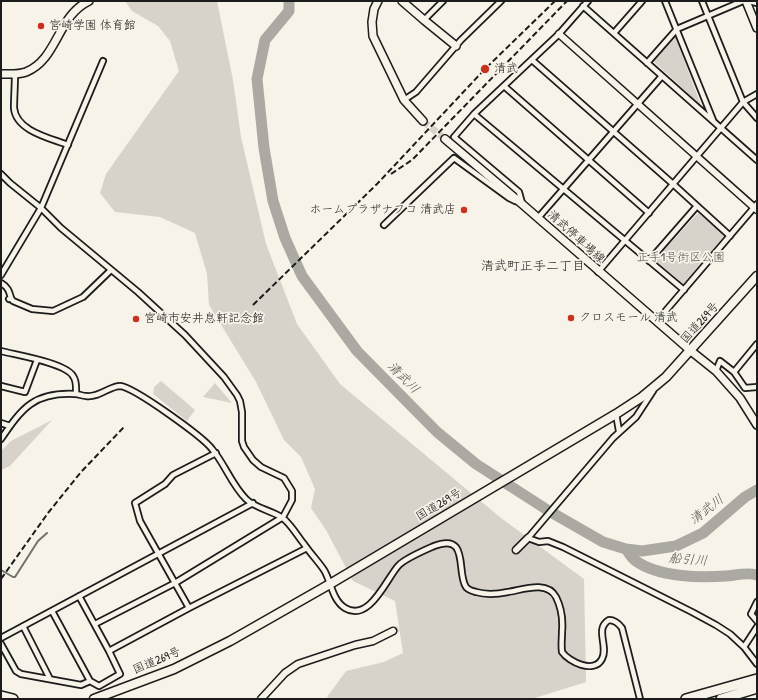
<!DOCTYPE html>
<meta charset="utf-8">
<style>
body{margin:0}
#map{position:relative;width:758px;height:700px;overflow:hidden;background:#f7f3e8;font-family:"Patrick Hand",sans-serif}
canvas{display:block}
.frame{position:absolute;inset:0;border:2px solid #1c1c1c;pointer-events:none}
</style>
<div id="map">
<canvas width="758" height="700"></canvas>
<div class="frame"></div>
</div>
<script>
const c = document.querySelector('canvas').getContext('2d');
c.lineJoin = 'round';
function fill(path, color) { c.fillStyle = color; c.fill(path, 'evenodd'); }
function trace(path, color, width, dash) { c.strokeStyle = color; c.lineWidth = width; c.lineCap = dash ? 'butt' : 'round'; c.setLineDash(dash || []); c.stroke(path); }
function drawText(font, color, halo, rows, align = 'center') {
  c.font = font + ' "Patrick Hand","Klee One",sans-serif'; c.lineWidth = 3.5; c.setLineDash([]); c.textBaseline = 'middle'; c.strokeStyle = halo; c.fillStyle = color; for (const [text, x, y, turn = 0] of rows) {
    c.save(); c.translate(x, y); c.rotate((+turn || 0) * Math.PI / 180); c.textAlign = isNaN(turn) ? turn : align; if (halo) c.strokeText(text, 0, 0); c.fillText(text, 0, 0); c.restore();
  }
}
const green = new Path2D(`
 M125,1h92l16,79 8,57 25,107 31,80 43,60 161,134 83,61 2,103 -51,16 -13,1h-192l-3,-2 19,-26 38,-9 19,-9 -8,-52 -42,-20 -27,-51 -15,-22 4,-19 -14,-32 -17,-17 -28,-58 -47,-77 -2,-31 -12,-41 -35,-16 -45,-5 -15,-19 6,-19 73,-103 -9,-30 -12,-15 -26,-15z
 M675,36l26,69 -48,-44z
 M698,213l27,22 -42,49 -28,-24z
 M161,381l34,29 -8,11 -34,-27 1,-5v-2z
 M215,383l17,20 -29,-6z
 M52,420l-42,46 -9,4v-19l10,-10z`);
const stream = new Path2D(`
 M1,570l12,7h2l23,-36 9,-8`);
const river = new Path2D(`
 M289,1v10l-24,29 -8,39 7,69 9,53 12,37 17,38 55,75 80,81 39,32 73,47 54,31 23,7 16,2 34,-5 27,-13 42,-36 12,-7
 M626,549c3,4 6,10 10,12 22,16 64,17 90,15 11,-1 21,-4 31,-1`);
const tertiaryTunnel = new Path2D(`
 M393,631l34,-17 89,-64`);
const secondaryTunnel = new Path2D(`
 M423,121l22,18`);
const minor = new Path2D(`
 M665,1l48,119
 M702,1l41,101 14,16
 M749,1l8,2
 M583,6l174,154
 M424,20l19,-19
 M614,33l28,-32
 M532,60l141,124 57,52
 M647,63l30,-34 66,-28
 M15,74c0,11 -1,23 -1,34 2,23 36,30 54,37
 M504,86l145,127
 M404,100l12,-8 45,-52 40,-39
 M474,114l210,176
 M1,174l9,9 31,25 20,20 77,64 47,43 39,42 13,18 3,6 2,11v29l2,6 9,13 8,7 23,11 8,13v9l-9,17 -108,66 -80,41
 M522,203l-3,-11 -65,-55 20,-23 85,-80 29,-33
 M538,218l124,-142
 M384,225l70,-67 55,40 6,3
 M649,261l48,-55
 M598,272l145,-170 14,-8
 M1,275l40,-67 62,-147
 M1,283c7,4 8,8 10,15l-2,1
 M11,298l2,3 19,8 21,2 30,-14 28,-27
 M657,321l100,-117
 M1,351c15,4 65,12 72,25 4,5 3,12 3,18
 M716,371l4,-10 14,11 23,-28
 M734,372l11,16 12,-1
 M1,386l24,6 12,-32
 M653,391l-17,26 -23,21 -85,100 11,4 9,-1 15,6 129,65 24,13 14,9 14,13 13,17
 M616,414l3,17
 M1,423l9,3
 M1,439c21,-31 33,-47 74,-45 4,0 7,2 11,2 12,2 24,-10 34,-10 14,1 83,51 92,63 13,15 19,35 34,50 9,9 24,11 35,18 8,4 17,20 23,27 6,9 14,17 20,26 7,11 8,30 21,38 25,15 42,-31 54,-43 7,-7 26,-15 35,-19 36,-14 22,27 32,41 2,3 6,4 10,5 10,3 22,2 32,0 14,-2 39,-12 48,5 5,10 7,24 6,35 0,7 -1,13 0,20 7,10 32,22 40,7 7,-13 -8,-30 7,-39 6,0 10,4 13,8l18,71
 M757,602l-6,12 6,7
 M189,608l-49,-87 -5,-18 30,-19 8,-9 43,-22
 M52,611l38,70
 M23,626l27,53
 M1,638l252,-135
 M1,644l15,27 5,3 60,11 9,-4 9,5 21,-12 -11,-23 -30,-55
 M744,647l13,-20
 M109,651l80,-43 118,-60`);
const tertiary = new Path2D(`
 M559,34l198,176
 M516,550l12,-12
 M261,699l24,-26 13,-9 57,-19 18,-4 20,-10`);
const secondary = new Path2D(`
 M378,1l-4,8 -2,13 1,14 31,64 19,21
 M402,1l22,19 32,26
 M445,139l77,65 169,147`);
const primary = new Path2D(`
 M746,1l11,27
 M1,74c8,0 17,1 25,-2 32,-13 31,-56 63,-71
 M691,351l25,20 24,27 17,27`);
const trunk = new Path2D(`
 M94,699l80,-30 56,-28 100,-57 286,-170 26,-17 24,-20 91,-101`);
const motorway = new Path2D(`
 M1,696l12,3
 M686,699l71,-20
 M721,699l36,-11`);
const rail = new Path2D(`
 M391,174l21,-14 155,-159
 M253,305l124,-121 108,-115 70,-68
 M1,579l47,-66 33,-41 44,-46`);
const markers = [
 [41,26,4,"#c8321e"],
 [485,69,5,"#c8321e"],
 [464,210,4,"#c8321e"],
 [571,318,4,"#c8321e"],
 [136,319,4,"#c8321e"]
];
const poiNames = [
 ["宮崎学園 体育館",49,26],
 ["清武",494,69],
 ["ホームプラザナフコ 清武店",456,210,"right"],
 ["クロスモール 清武",579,318],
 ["宮崎市安井息軒記念館",144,319]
];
const streetNames = [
 ["清武停車場線",576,237,42],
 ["国道269号",700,323,-48],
 ["国道269号",439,505,-31],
 ["国道269号",157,661,-23]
];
const parkNames = [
 ["正手1号街区公園",681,258]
];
const neighbourhoodNames = [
 ["清武町正手二丁目",533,267]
];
const waterNames = [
 ["清武川",403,378,45],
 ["清武川",707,510,-38],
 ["船引川",688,560,4]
];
fill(green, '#d7d3cb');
trace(stream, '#72716c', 2);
trace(river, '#aca9a2', 11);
trace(tertiaryTunnel, '#d6d3c9', 6, [6, 3]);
trace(secondaryTunnel, '#d6d3c9', 7, [7, 3.5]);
trace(minor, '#1c1c1c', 8);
trace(tertiary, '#1c1c1c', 9);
trace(secondary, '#1c1c1c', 10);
trace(primary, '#1c1c1c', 10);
trace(trunk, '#1c1c1c', 11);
trace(motorway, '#1c1c1c', 12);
trace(minor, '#f7f3e8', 4.5);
trace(tertiary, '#f7f3e8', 6);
trace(secondary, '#f7f3e8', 7);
trace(primary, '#f7f3e8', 7);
trace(trunk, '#f7f3e8', 8);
trace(motorway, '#f7f3e8', 9);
trace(rail, '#1c1c1c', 2, [6, 3]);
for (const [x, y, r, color] of markers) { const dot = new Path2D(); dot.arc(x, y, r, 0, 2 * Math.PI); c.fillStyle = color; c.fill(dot); trace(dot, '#f7f3e8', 1.5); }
drawText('12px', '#1c1c1c', '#f7f3e8', poiNames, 'left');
drawText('12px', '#1c1c1c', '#f7f3e8', streetNames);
drawText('12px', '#545351', '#f7f3e8', parkNames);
drawText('13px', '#1c1c1c', '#f7f3e8', neighbourhoodNames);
drawText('italic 13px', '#565452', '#f7f3e8', waterNames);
</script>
